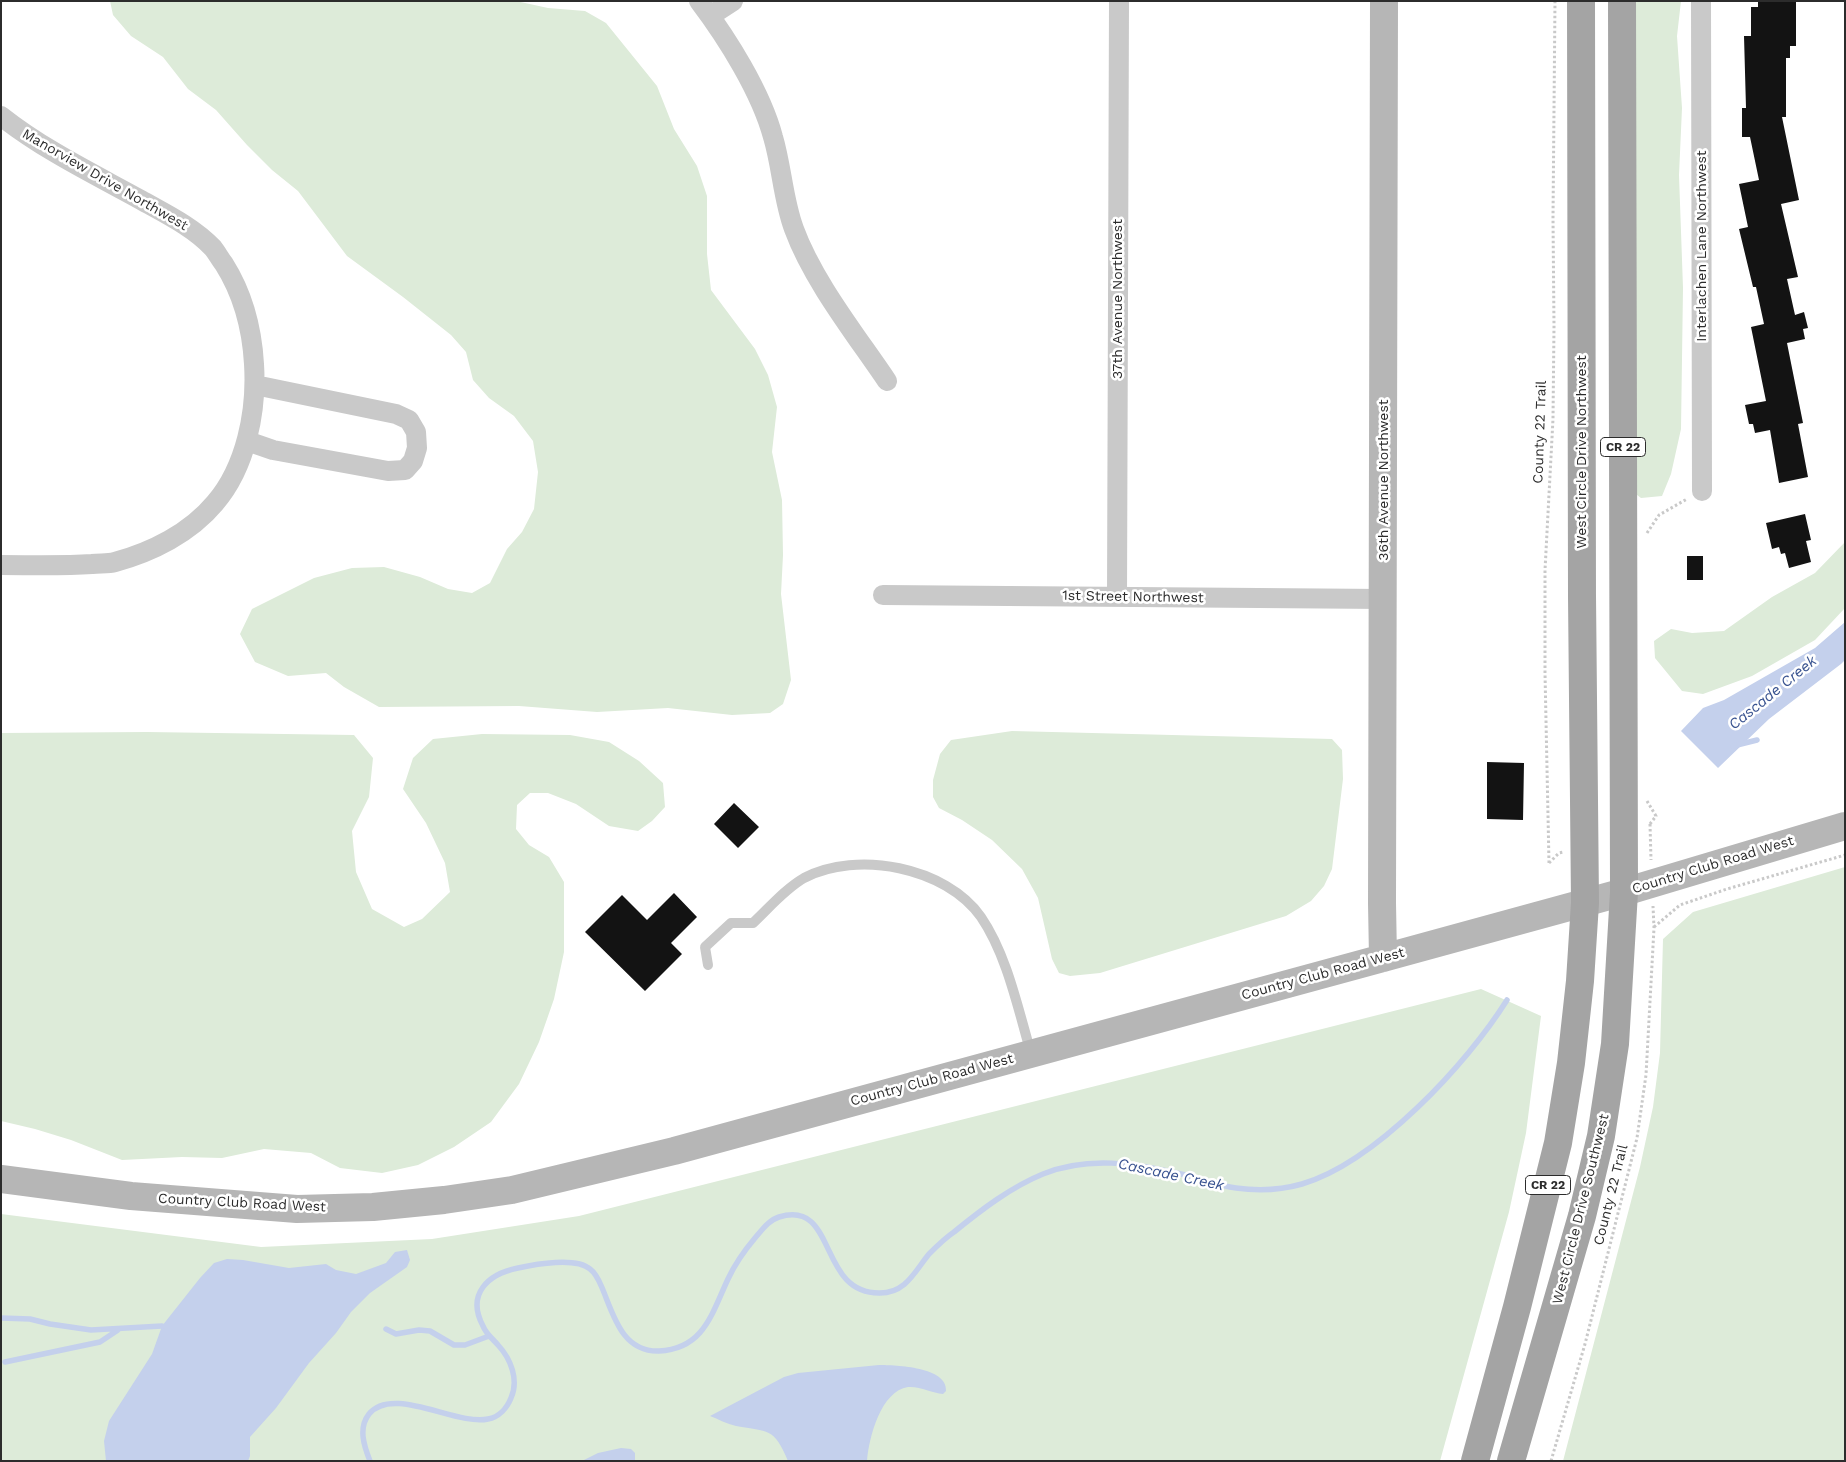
<!DOCTYPE html>
<style>
body{margin:0}
#map{position:relative;width:1846px;height:1462px;overflow:hidden;background:#fff;font-family:"Work Sans",sans-serif}
canvas{display:block}
.frame{position:absolute;inset:0;border:2px solid #2c2c2c;pointer-events:none}
</style>
<div id="map">
<canvas width="1846" height="1462"></canvas>
<div class="frame"></div>
</div>
<script>
const c = document.querySelector('canvas').getContext('2d');
c.lineJoin = 'round';
function fill(path, color) { c.fillStyle = color; c.fill(path, 'evenodd'); }
function trace(path, color, width, dash) { c.strokeStyle = color; c.lineWidth = width; c.lineCap = dash ? 'butt' : 'round'; c.setLineDash(dash || []); c.stroke(path); }
function drawText(font, color, halo, rows, align = 'center') {
  c.font = font + ' "Work Sans",sans-serif'; c.lineWidth = 5; c.setLineDash([]); c.textBaseline = 'middle'; c.strokeStyle = halo; c.fillStyle = color; for (const [text, x, y, turn = 0] of rows) {
    c.save(); c.translate(x, y); c.rotate((+turn || 0) * Math.PI / 180); c.textAlign = isNaN(turn) ? turn : align; if (halo) c.strokeText(text, 0, 0); c.fillText(text, 0, 0); c.restore();
  }
}
const green = new Path2D(`
 M110,1h406l32,7 37,3 21,12 51,63 17,43 23,37 10,30v58l4,36 44,59 13,26 9,32 -5,45 10,48 1,55 -2,39 10,86 -8,24 -13,9 -38,2 -64,-7 -71,4 -78,-6 -140,1 -35,-20 -18,-14 -38,3 -33,-14 -15,-28 12,-25 62,-31 38,-10 32,-1 36,10 28,12 24,4 18,-10 17,-34 15,-17 12,-23 4,-37 -5,-31 -19,-25 -25,-18 -16,-18 -7,-28 -15,-17 -48,-38 -56,-41 -49,-65 -26,-21 -25,-25 -31,-35 -28,-21 -25,-32 -32,-21 -18,-21z
 M1626,1h55l-4,35 5,72 -3,67 4,113 -2,141 -10,45 -9,22 -21,2 -13,-10z
 M1845,542v66l-30,32 -63,36 -49,18 -21,-3 -27,-33 -1,-17 17,-12 21,4 32,-2 48,-34 43,-24z
 M1012,731l320,8 10,11 1,29 -11,90 -8,17 -13,15 -25,15 -186,57 -30,3 -11,-3 -7,-14 -14,-61 -16,-29 -30,-29 -30,-20 -23,-12 -6,-11v-17l7,-26 11,-14z
 M147,732l207,3 19,23 -4,39 -17,34 4,41 16,37 32,18 18,-8 28,-27 -5,-29 -19,-40 -23,-34 10,-31 20,-19 49,-5 88,1 39,7 30,19 24,22 2,24 -13,14 -14,10 -29,-5 -33,-22 -28,-11h-18l-13,12 -1,24 13,16 20,12 15,25v70l-10,47 -15,43 -20,42 -28,38 -37,25 -36,18 -36,8 -42,-5 -29,-15 -47,-4 -42,9 -40,-1 -60,3 -51,-20 -36,-11 -34,-8v-388z
 M1845,867v594h-282l77,-294 13,-60 7,-54 3,-114 30,-27z
 M1481,989l60,27 -15,117 -17,79 -69,249h-1439v-247l260,33 171,-8 147,-23z`);
const water = new Path2D(`
 M1845,622v38l-4,4 -72,55 -51,49 -37,-37 22,-23 21,-8 91,-52z
 M407,1250l3,10 -3,7 -37,26 -19,19 -15,21 -27,30 -33,45 -26,29v19l-2,5h-142l-2,-20 5,-20 43,-67 10,-28 38,-48 14,-15 13,-4 16,1 46,8 37,-4 10,6 20,4 30,-11 9,-11z
 M879,1365c17,0 69,2 67,26l-3,3c-11,-1 -23,-8 -35,-7 -27,4 -39,50 -41,74h-79c-14,-34 -20,-29 -52,-35 -9,-2 -18,-7 -26,-10l74,-39 14,-4z
 M621,1448l10,1 4,4v8h-53l16,-8z`);
const stream = new Path2D(`
 M1733,746l24,-6
 M1,1318l29,1 20,5 41,6 71,-4
 M386,1329l10,5 23,-4 11,1 24,14h11l24,-9
 M5,1362l95,-20 18,-12
 M370,1461c-6,-15 -12,-33 -1,-47 24,-29 87,12 119,5 11,-2 19,-11 23,-21 8,-18 0,-39 -13,-53 -5,-6 -12,-11 -15,-19 -17,-32 5,-52 35,-58 18,-4 58,-11 72,1 7,5 10,14 13,21 11,27 20,62 56,61 45,-2 53,-38 69,-72 7,-15 16,-28 27,-41 7,-8 14,-18 24,-21 59,-18 38,77 101,76 26,0 35,-22 49,-39 8,-8 16,-16 25,-22 27,-22 57,-45 89,-58 44,-18 93,-11 138,0 18,4 37,12 55,14 22,3 45,2 66,-4 74,-22 165,-120 205,-184`);
const building = new Path2D(`
 M1758,1h38v45h-6v12h-4v59h-4l17,83 -18,4 17,73 -11,2 8,36 9,-3 4,16 -5,1 2,10 -18,4 16,80 -5,1 10,53 -29,6 -9,-53 -15,3 -2,-9h-4l-4,-19 21,-4 -15,-74 13,-3 -8,-37h-3l-14,-58 9,-2 -9,-43 20,-4 -9,-43h-8v-29h4l-2,-72h7v-29h7z
 M1805,514l6,26 -5,1 5,21 -22,6 -4,-15 -4,1 -2,-7 -7,2 -6,-26z
 M1687,556h16v24h-16z
 M1487,762l37,1 -1,57 -36,-1z
 M734,803l25,24 -21,21 -24,-24z
 M674,893l23,24 -26,26 11,11 -37,37 -60,-59 37,-37 25,25z`);
const path = new Path2D(`
 M1647,533l12,-18 28,-16
 M1647,801l9,15 -6,8
 M1650,824l1,36
 M1549,863l-4,-190v-103l8,-151 1,-93 -1,-108 2,-217
 M1549,863l10,-10 5,-1
 M1654,927l26,-22 47,-16 118,-34
 M1551,1461l34,-117 52,-206 9,-63 8,-147 -1,-22`);
const lane = new Path2D(`
 M708,965l-3,-18 26,-24h22c16,-15 32,-34 51,-45 53,-28 142,-11 177,39 26,38 37,92 50,136`);
const street = new Path2D(`
 M699,1c28,37 62,91 74,136 9,30 10,63 21,92 19,52 62,106 93,152
 M1701,1l1,490
 M710,16l23,-15
 M1,116c43,34 93,58 140,84 25,14 52,27 72,48 4,5 7,11 11,16 19,30 28,65 30,100 3,47 -8,103 -39,139 -25,30 -63,49 -100,59 -7,2 -15,1 -23,2 -30,2 -60,1 -91,1
 M247,441l26,9 115,21 17,-1 8,-9 4,-13 -1,-16 -7,-12 -13,-6 -141,-29
 M883,595l501,4
 M1117,596l2,-595`);
const secondary = new Path2D(`
 M1383,958l-1,-55 2,-902
 M1,1179l130,17 166,13 76,-2 71,-7 68,-10 162,-39 709,-193 241,-66 221,-66`);
const primary = new Path2D(`
 M1475,1461l42,-154 41,-164 13,-80 9,-82 5,-78 -3,-307 -1,-595
 M1511,1461l71,-245 19,-80 14,-92 9,-152 -2,-891`);
const shields = [
 [1623,447,45],
 [1548,1185,45]
];
const shieldNames = [
 ["CR 22",1623,447],
 ["CR 22",1548,1185]
];
const streetNames = [
 ["Manorview Drive Northwest",105,180,30],
 ["Interlachen Lane Northwest",1702,246,-90],
 ["37th Avenue Northwest",1118,299,-90],
 ["County 22 Trail",1540,432,-88],
 ["West Circle Drive Northwest",1582,452,-90],
 ["36th Avenue Northwest",1384,480,-90],
 ["1st Street Northwest",1133,597,1],
 ["Country Club Road West",1713,865,-17],
 ["Country Club Road West",1323,974,-15],
 ["Country Club Road West",932,1080,-15],
 ["County 22 Trail",1611,1195,-76],
 ["Country Club Road West",242,1203,3],
 ["West Circle Drive Southwest",1581,1209,-76]
];
const waterNames = [
 ["Cascade Creek",1773,693,-39],
 ["Cascade Creek",1171,1175,12]
];
fill(green, '#ddebd9');
fill(water, '#c4d0ec');
trace(stream, '#c4d0ec', 5.5);
fill(building, '#131313');
trace(path, '#c9c9c9', 3, [2.5, 2.5]);
trace(lane, '#c9c9c9', 10);
trace(street, '#c9c9c9', 20);
trace(secondary, '#b6b6b6', 28);
trace(primary, '#a4a4a4', 28);
for (const [x, y, w] of shields) { const box = new Path2D(); box.roundRect(x - w / 2, y - 9.5, w, 19, 4); c.fillStyle = '#fff'; c.fill(box); trace(box, '#2c2c2c', 1); }
drawText('bold 12px', '#2c2c2c', null, shieldNames);
drawText('14px', '#2c2c2c', '#fff', streetNames);
drawText('italic 15px', '#395390', '#fff', waterNames);
</script>
